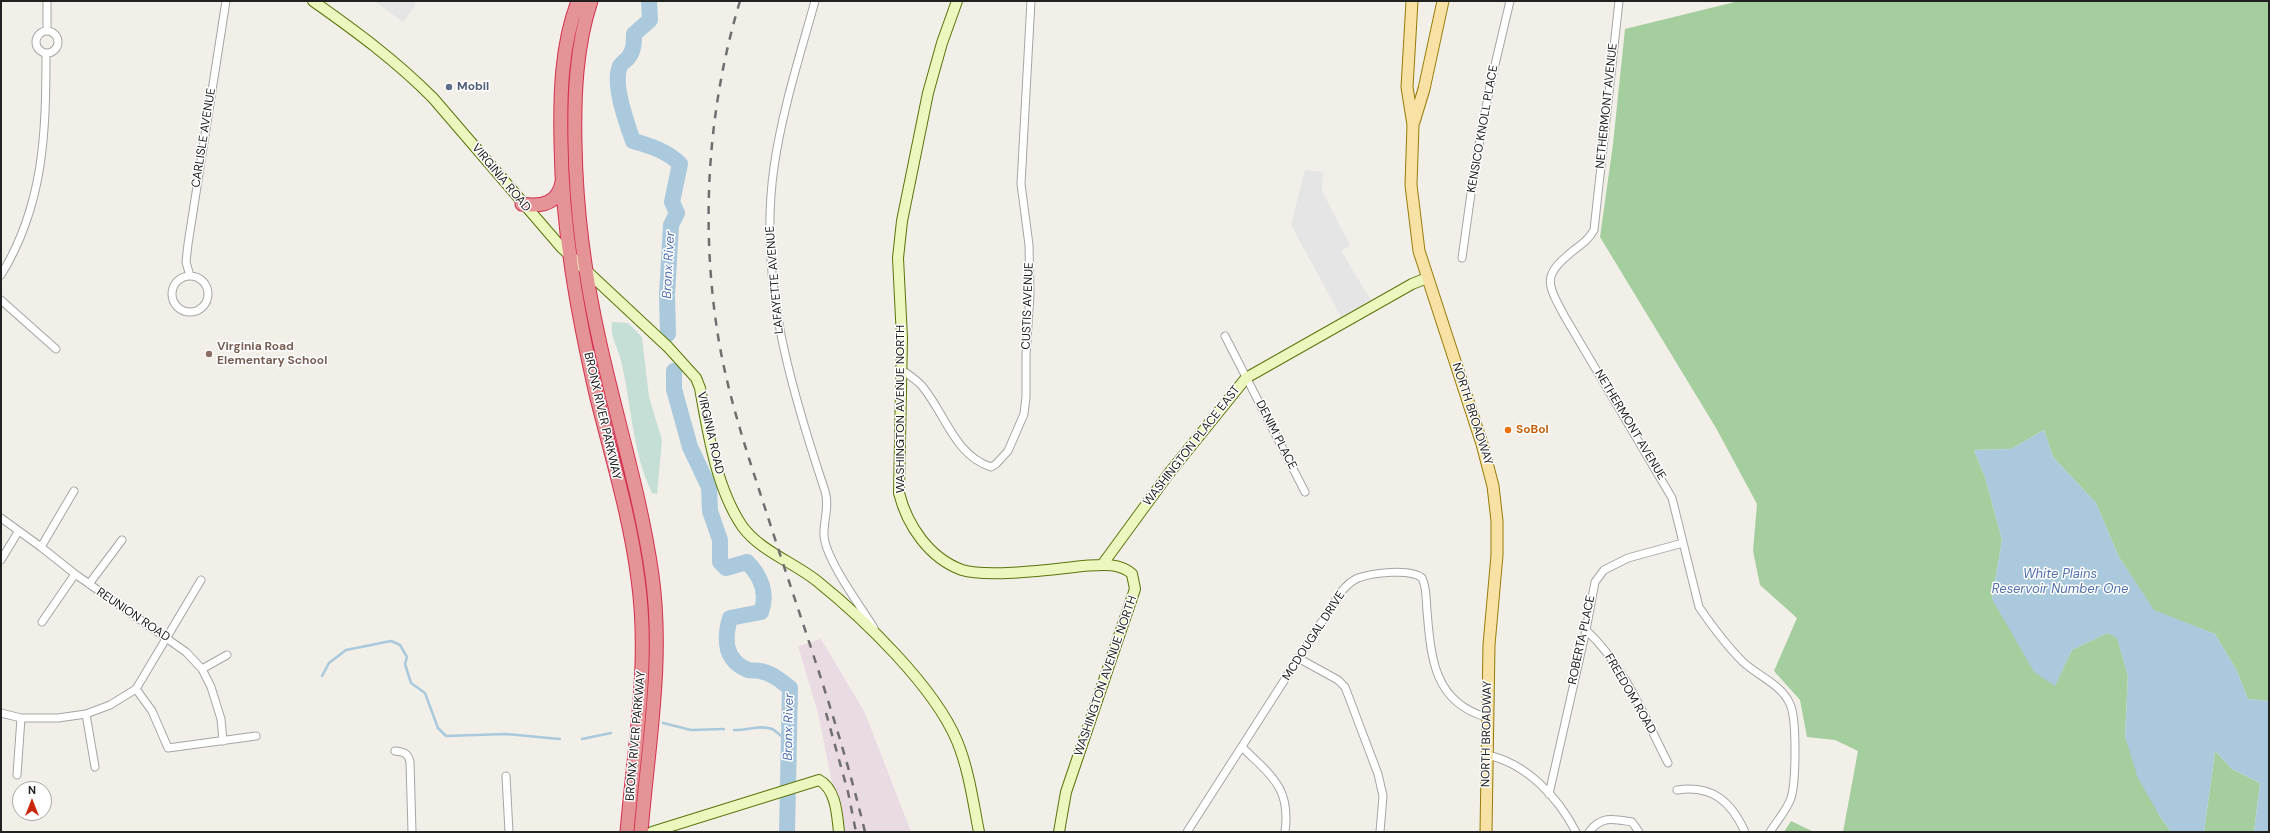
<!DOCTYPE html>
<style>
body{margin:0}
#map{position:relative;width:2270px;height:833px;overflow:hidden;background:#f1efe8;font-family:"DM Sans",sans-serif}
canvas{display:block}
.frame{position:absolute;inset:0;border:2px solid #212121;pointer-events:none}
.north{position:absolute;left:12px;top:781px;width:40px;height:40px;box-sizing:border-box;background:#fff;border:1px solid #a6a6a6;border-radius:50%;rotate:0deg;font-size:11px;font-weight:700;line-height:16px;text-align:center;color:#212121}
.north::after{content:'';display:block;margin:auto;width:14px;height:18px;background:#c92509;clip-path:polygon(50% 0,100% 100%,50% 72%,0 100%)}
</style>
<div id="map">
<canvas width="2270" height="833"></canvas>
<div class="frame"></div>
<div class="north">N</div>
</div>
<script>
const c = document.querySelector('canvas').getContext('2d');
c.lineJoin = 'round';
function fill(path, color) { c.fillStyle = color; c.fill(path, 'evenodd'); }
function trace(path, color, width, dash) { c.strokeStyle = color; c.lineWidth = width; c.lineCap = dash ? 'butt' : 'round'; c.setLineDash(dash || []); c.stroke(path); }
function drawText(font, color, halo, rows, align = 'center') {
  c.font = font + ' "DM Sans",sans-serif'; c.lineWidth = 3; c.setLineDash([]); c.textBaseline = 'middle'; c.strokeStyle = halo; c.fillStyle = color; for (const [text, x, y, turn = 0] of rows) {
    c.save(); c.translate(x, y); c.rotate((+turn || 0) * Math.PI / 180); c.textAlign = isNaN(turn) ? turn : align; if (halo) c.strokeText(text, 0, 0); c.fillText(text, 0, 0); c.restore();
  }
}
const industrial = new Path2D(`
 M821,639l44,74 46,119h-69l-24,-119 -20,-67z`);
const forest = new Path2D(`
 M1739,1h530v700l-21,-2 -12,-30 -21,-35 -61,-23 -35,-54 -23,-54 -43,-46 -9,-27 -33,19 -37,1 11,27 17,63 -10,59 63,86 17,-35 35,-17 10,4 11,39 -3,61 34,78 12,17h-328l15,-81 -23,-11 -28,-3 -7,-37 -26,-29 23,-53 -37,-33 -7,-34 4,-47 -41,-76 -116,-191 13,-93 12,-115z
 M2215,751l17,18 28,14 -6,49h-50z
 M1791,821l23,11h-30z`);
const wetland = new Path2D(`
 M612,322l16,1 14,14 7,60 13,43 -5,54 -5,-1c-21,-45 -20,-90 -32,-136 -4,-13 -10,-22 -8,-35z`);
const parking = new Path2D(`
 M374,1h40l1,5 -12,16z
 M1305,170l18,2 -1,19 28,54 -9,6 30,49 -30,17 -50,-92z`);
const water = new Path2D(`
 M2044,430l9,27 43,46 23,54 35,53 61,24 21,35 12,30 21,2v131h-15l6,-49 -28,-14 -17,-18 -11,81h-33l-12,-17 -21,-37 -13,-41 3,-61 -11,-38 -10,-5 -35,17 -17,36 -21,-14 -42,-73 10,-59 -17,-63 -11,-27 37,-1z`);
const stream = new Path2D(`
 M322,676l7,-13 17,-13 45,-9 9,4 7,12 -2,7 6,19 14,10 13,35 8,8 60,-2 54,5
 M663,723l28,7 33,-1
 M734,730c12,1 26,-6 38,-1 5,2 11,10 17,13
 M582,739l29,-6`);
const river = new Path2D(`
 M649,1l1,19 -16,14c0,8 0,17 -6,24 -2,2 -6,5 -8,8 -8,18 7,58 13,75 18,5 34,10 47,23l-8,38 5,11 -6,12 -4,70 1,39
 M674,371v18l16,58 19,40 1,24 10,29v22l6,6 21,-6c14,14 21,32 14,50l-31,6c-6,21 -6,42 18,52 4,1 9,0 12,1 12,2 21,10 30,17l-3,144`);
const street = new Path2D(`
 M815,1c-15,54 -33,110 -41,166 -16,112 16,219 51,324 5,16 -2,30 -1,45 2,24 37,71 50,92
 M1619,1l-25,229c-5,9 -12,14 -20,20 -32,26 -28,32 -9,67l107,181 27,109c13,19 28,39 44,55 15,14 38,22 47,42 7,15 6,78 1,94 -4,12 -15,24 -21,34
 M36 42a11 11 0 1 1 22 0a11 11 0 1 1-22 0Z
 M47,31v-30
 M1462,258l12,-86 16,-86 20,-85
 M1,275c43,-70 45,-142 45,-222
 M172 294a18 18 0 1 1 36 0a18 18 0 1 1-36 0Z
 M190,276l-4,-14 2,-18 38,-243
 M1,300l55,49
 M1225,336l80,156
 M902,370c7,5 15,10 20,16 23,27 32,69 69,81l5,-3 12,-13 16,-37 2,-17v-42l4,-61 -1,-49 -8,-61 10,-183
 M1,518l40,29 34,27 111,78 16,17 9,18 10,32 2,22
 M41,547l33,-56
 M1,560l17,-28
 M89,584l33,-44
 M42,622l33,-48
 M1586,630c38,35 59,88 82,133
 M1298,658l40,22 7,7 33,87 5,22 -3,36
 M202,669l25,-14
 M136,689l16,22 16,37 88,-12
 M1,713l20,5h37l28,-4 24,-9 26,-16 65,-109
 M86,714l9,53
 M1242,747c29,29 49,40 43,85
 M395,751c9,1 13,2 15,11l2,70
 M1487,755c39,8 71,42 89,77
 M17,775l4,-57
 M506,776l3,56
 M1677,790c35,-5 54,11 68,42
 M1549,794l37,-164 9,-48 9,-12 24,-12 55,-15
 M1187,832l154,-240c5,-6 10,-11 17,-14 14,-5 53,-10 64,0 5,10 4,23 5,33 4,47 7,91 59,106
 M1589,832c13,-17 25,-13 43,-10l7,10`);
const secondary = new Path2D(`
 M313,1c44,31 82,59 120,97l128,149 107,100 28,31 4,10c8,45 16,99 42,138 18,25 51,36 75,55 46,37 117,105 140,160 12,29 16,61 22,91
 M957,1l-15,42 -14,50 -26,128 -4,37 4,80 -3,155c8,32 30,65 63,77 26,8 92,-1 121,-4 17,-1 36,-4 49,8l3,15 -69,203 -7,40
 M1102,565l68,-93 76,-94 166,-94 15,-6
 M652,832l167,-52c17,9 18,34 20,52`);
const primary = new Path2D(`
 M1412,1l-5,86 6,38 -2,60 8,66 63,193 11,42 4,35v34l-8,90 -3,187
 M1414,122l10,-33 19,-88`);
const highway = new Path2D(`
 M578,1c-17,45 -18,94 -17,142 1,84 16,168 35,251 15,61 34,122 42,185 12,85 -4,169 -11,253
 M591,1c-15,45 -17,95 -16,142 1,68 10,135 25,201 17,77 41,153 52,231 12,86 -4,171 -11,257
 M522,204c19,3 36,0 40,-22`);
const rail = new Path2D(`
 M740,1c-33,109 -40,228 -21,341 10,57 29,114 47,169 34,107 73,212 99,321
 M826,713l22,79 8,40`);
const markers = [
 [449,87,4,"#5c6f8a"],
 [209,354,4,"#8d6e63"],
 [1508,430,4,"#e8710a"]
];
const serviceNames = [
 ["Mobil",457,87]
];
const streetNames = [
 ["NETHERMONT AVENUE",1607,106,-84],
 ["KENSICO KNOLL PLACE",1483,129,-80],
 ["CARLISLE AVENUE",204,138,-81],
 ["VIRGINIA ROAD",501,178,50],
 ["LAFAYETTE AVENUE",775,280,-95],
 ["CUSTIS AVENUE",1028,306,-88],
 ["WASHINGTON AVENUE NORTH",901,409,-90],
 ["NORTH BROADWAY",1472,414,72],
 ["BRONX RIVER PARKWAY",602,416,77],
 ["NETHERMONT AVENUE",1630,425,59],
 ["VIRGINIA ROAD",710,433,77],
 ["DENIM PLACE",1276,435,63],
 ["WASHINGTON PLACE EAST",1192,446,-52],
 ["REUNION ROAD",133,615,34],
 ["MCDOUGAL DRIVE",1314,636,-57],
 ["ROBERTA PLACE",1582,640,-78],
 ["WASHINGTON AVENUE NORTH",1106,676,-71],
 ["FREEDOM ROAD",1630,694,60],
 ["NORTH BROADWAY",1487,734,-89],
 ["BRONX RIVER PARKWAY",636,736,-85]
];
const educationNames = [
 ["Virginia Road",217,347],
 ["Elementary School",217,361]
];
const foodNames = [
 ["SoBol",1516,430]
];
const waterNames = [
 ["Bronx River",669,265,-87],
 ["White Plains",2060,575],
 ["Reservoir Number One",2060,590],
 ["Bronx River",789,727,-89]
];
fill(industrial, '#e9dae4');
fill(forest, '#a5ce9e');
fill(wetland, '#c5ded6');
fill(parking, '#e5e5e5');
fill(water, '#aac9dc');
trace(stream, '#aac9dc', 2.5);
trace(river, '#aac9dc', 16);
trace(street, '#a5a5a5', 9);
trace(secondary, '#5a750a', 12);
trace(primary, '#977c06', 13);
trace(highway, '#d42f4f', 15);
trace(street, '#fff', 7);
trace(secondary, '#ecf7bf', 10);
trace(primary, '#f8e1a5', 11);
trace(highway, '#e49396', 13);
trace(rail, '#6f6f6f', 2.5, [8, 8]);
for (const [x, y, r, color] of markers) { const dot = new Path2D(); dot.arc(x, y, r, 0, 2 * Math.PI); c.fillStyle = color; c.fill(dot); trace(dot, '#fff', 1.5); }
drawText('bold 12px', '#4e5e75', '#fff', serviceNames, 'left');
drawText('12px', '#212121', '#fff', streetNames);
drawText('bold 12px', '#785e54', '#fff', educationNames, 'left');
drawText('bold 12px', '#c56008', '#fff', foodNames, 'left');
drawText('italic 13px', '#5071ad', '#fff', waterNames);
</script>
